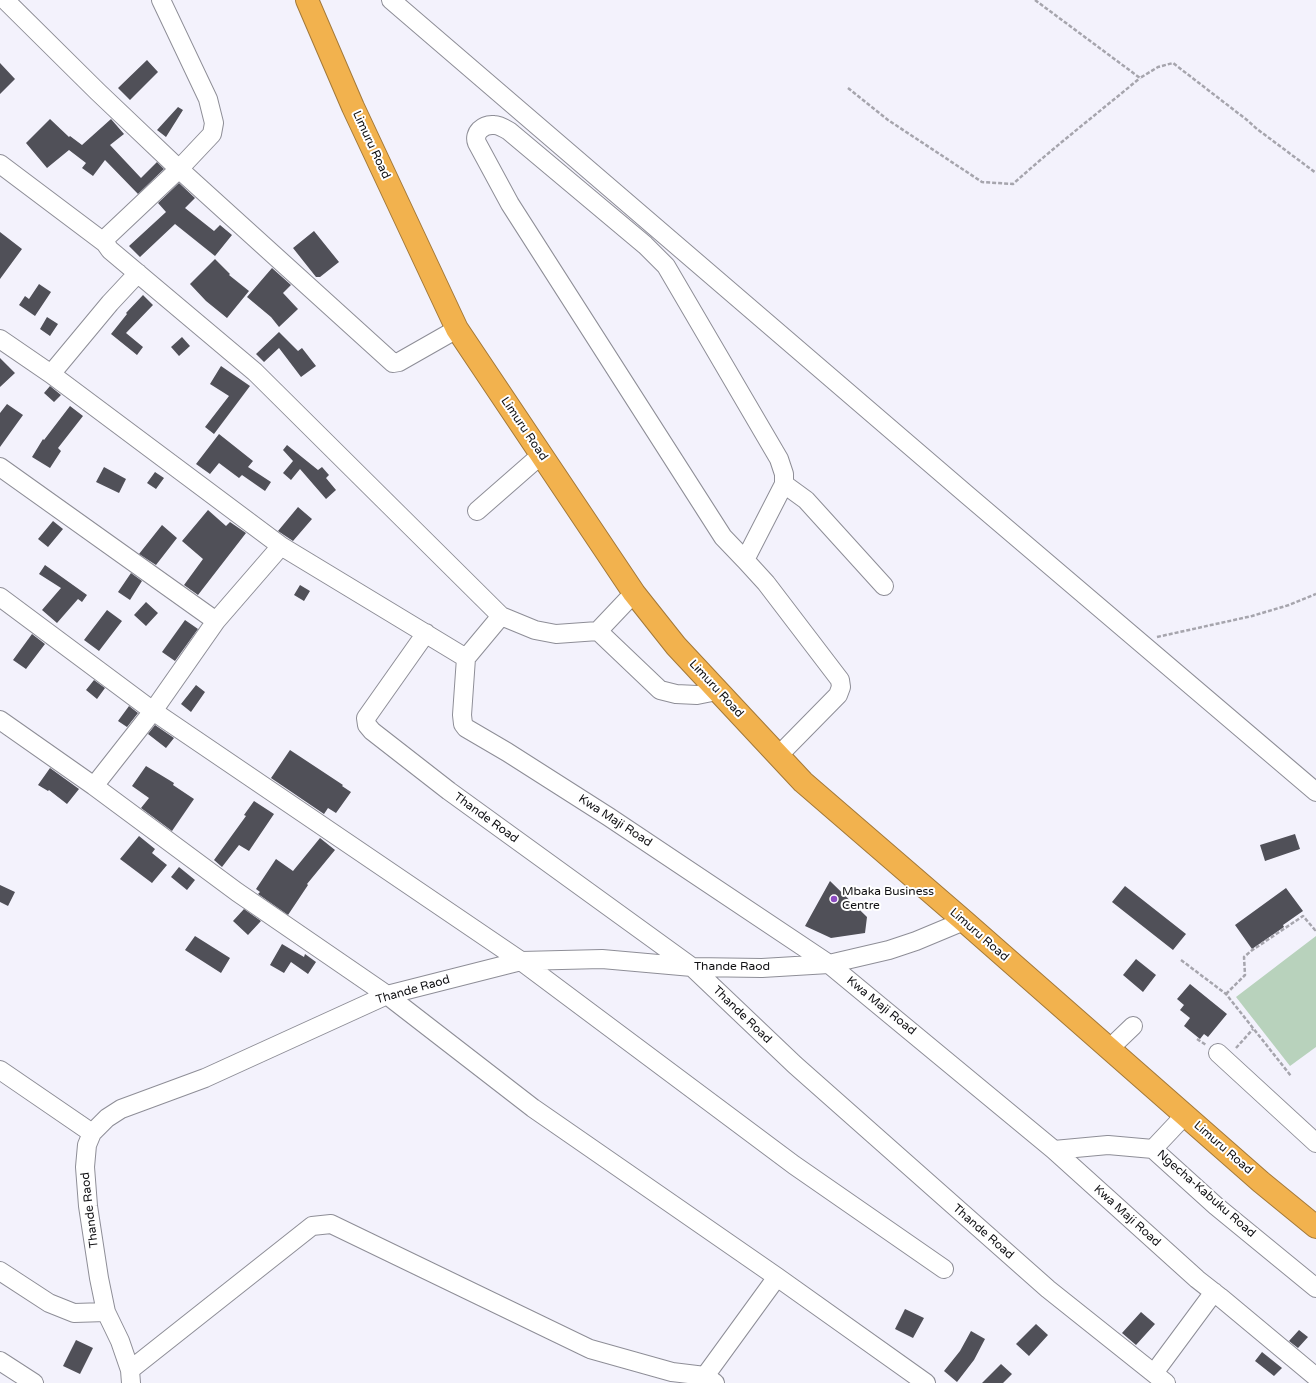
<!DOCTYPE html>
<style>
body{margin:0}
canvas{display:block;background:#f3f2fc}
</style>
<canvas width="1316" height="1383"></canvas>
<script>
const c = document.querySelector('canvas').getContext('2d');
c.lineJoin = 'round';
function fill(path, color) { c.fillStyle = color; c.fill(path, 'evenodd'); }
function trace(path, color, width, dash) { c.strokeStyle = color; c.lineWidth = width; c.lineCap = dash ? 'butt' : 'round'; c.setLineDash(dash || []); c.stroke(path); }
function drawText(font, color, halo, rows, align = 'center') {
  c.font = font + ' "Varela Round",sans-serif'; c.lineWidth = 4; c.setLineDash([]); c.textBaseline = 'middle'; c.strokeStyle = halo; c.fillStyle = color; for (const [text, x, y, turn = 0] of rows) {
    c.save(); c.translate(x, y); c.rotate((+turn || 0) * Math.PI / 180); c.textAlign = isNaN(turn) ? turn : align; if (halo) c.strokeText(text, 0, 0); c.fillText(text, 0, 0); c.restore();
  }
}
const green = new Path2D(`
 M1316,936v111l-26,19 -54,-69z`);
const building = new Path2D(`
 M147,60l11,12 -28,28 -12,-12z
 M0,63l15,16 -15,15z
 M178,107l5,3 -17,27 -9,-7z
 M50,119l19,18 1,-1 12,9 29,-26 13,15 -14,11 31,33 16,-16 7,7 -26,25 -33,-34 -12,16 -11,-8 4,-5 -17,-13 -22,18 -21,-25z
 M179,183l16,15 -10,10 29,23 6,-6 12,10 -17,21 -40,-32 -35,33 -11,-11 37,-34 -8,-9z
 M314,231l25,31 -19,15h-4l-23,-29z
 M0,232l22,17 -22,30z
 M215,259l15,15 -1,1 20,16 -22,27 -21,-17 -16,-17z
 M272,268l19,17 -8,8 15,16 -19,18 -8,-10 -24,-20z
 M39,284l12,8 -16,24 -16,-11 6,-9 4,3z
 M143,295l10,10 -27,28 17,14 -6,8 -26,-21 16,-20 -1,-1z
 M47,317l11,7 -8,12 -10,-7z
 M279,332l19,19 4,-3 14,18 -15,11 -22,-29 -15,14 -8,-8z
 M182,337l8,9 -11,10 -8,-9z
 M0,358l15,15 -15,14z
 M221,366l29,20 -36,48 -9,-7 24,-31 -19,-12z
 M50,386l11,9 -7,7 -10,-9z
 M7,404l16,11 -23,32v-34z
 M70,406l13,10 -25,32 3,3 -11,17 -18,-11 11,-18 1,1z
 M219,434l34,27 -5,6 23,15 -6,9 -23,-16 -3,3 -20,-15 -9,11 -14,-10z
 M287,445l31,25 4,-3 7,8 -3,3 10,12 -10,9 -26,-30 -9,11 -8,-7 10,-12 -10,-11z
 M104,467l22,12 -7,14 -23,-11z
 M155,472l9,6 -8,11 -9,-6z
 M298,507l14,12 -19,22 -15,-10z
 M208,510l18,16 4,-4 16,11 -48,62 -14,-10 19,-26 -21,-18z
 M53,521l10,8 -15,18 -10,-8z
 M162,525l15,13 -21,27 -17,-11z
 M45,565l42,30 -5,7 -4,-3 -21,24 -15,-13 19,-22 -22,-14z
 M131,573l11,8 -12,19 -12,-8z
 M300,585l10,6 -6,10 -10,-6z
 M146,602l12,11 -12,13 -12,-11z
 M107,610l15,11 -23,30 -15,-11z
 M185,620l13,9 -23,32 -13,-9z
 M32,634l13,10 -19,25 -13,-9z
 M94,680l11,8 -8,11 -11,-9z
 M196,685l9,7 -14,20 -10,-8z
 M129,706l9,7 -11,14 -9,-6z
 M155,725l19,13 -8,10 -18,-14z
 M290,750l53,35 -1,1 9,6 -15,21 -8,-5 -4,6 -53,-36z
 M146,766l28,17 -1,2 21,14 -22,32 -31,-23 8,-10 -17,-12z
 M50,768l29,21 -12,15 -18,-14 -1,1 -10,-6z
 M254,801l20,13 -25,37 -10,-6 -17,22 -8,-7 32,-44 -2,-1z
 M1295,834l5,15 -35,12 -5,-16z
 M139,836l16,13 -3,4 15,12 -15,18 -32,-24z
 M320,838l15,12 -28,34 1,1 -20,30 -30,-21 2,-2 -4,-3 20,-30 17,12z
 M179,867l16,13 -8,10 -16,-13z
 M830,881l37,36 -2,16 -34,5 -26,-12z
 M0,885l15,7 -7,14 -8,-4z
 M1125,886l61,48 -13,16 -61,-48z
 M1286,888l17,23 -20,14 1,2 -32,22 -17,-24z
 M244,909l17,12 -13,14 -15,-14z
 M195,936l35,22 -9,15 -36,-23z
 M282,944l22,13 1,-3 11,8 -8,12 -17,-12 -7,11 -14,-8z
 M1136,959l20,16 -13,17 -20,-17z
 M1190,984l37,30 -19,23 -4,-3 -4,5 -16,-13 6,-8 -10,-8 4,-5 -7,-6z
 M905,1309l19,9 -11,20 -18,-9z
 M1141,1312l14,12 -19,21 -14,-12z
 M1036,1324l12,11 -19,21 -13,-12z
 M1299,1330l9,7 -10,11 -9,-7z
 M971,1331l14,8 -11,21 -17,22 -13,-11 16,-20z
 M76,1340l17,8 -13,26 -17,-8z
 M1262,1352l20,16 -8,8 -19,-15z
 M1001,1364l11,10 -9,9h-21z`);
const path = new Path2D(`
 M1035,0l105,78 18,-11 15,-4 74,57 10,9 59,44
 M848,88l40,32 94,62 31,2c41,-37 85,-71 127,-106
 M1157,637l95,-21 37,-11 27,-11
 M1181,960l45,34 65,82
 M1226,994l19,-19 -1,-18 7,-6 52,-35 12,14 1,-1
 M1197,1039l9,6
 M1236,1048l17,-19`);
const minor = new Path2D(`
 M5,0l93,92 81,77 214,194 6,-1 58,-33
 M161,0l47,99 6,24 -2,11 -33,35 -71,67 -3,7 5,7 145,122 246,244 34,14 21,4 42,-3 62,59 16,4 21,1 20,-4
 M391,0c308,264 615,530 925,792
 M0,164l105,79
 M0,339l51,35 230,172 185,112
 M51,374l59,-71 28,-30
 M0,467l216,154
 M784,484l22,16 78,86
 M477,511l64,-56
 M745,560l-22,-23 -213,-333 -33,-61c-4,-10 6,-19 17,-18 5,0 10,3 15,6l136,114 21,21 113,193 5,15v10l-39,76 21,23 74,97 1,7 -3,8 -60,61
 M0,597l153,114 368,250 273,204 150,104
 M598,631l36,-38
 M426,633l-60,85 1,7 5,6 77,60 243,176 103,98 253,224 118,94
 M466,658l-4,57 1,9 3,4 41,24 102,65 220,147 225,186 143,129 23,18 96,80
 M466,658l35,-42
 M0,720l94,66 143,106 150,103 146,113 244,169 149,106
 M94,786l59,-75 63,-90 65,-75
 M1109,1049l24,-23
 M1218,1053l98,90
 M0,1070l92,63
 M1153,1149l32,-34
 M1054,1150l54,-5 45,4 63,57 100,82
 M0,1271l49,32 25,10 32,-1
 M0,1361l34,22
 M130,1370l182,-144 19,-2 259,125 82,23 33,4 10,7
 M1154,1373l60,-81
 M705,1376l72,-99
 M131,1383l-1,-13 -10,-29 -14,-29 -7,-34 -11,-72 -3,-39 2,-22 5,-12 15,-15 14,-9 84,-31 182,-83 134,-34 81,-2 90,8 70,1 67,-4 60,-14 27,-9 48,-20`);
const highway = new Path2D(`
 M307,0l46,107 104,222 177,264 42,53 127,136 161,139 297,261 55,45`);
const markers = [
 [834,899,4,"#8c4cc1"]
];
const streetNames = [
 ["Limuru Road",371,145,65],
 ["Limuru Road",524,429,56],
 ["Limuru Road",716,689,47],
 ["Thande Road",486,818,36],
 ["Kwa Maji Road",615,821,33],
 ["Limuru Road",979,935,41],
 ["Thande Raod",732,967],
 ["Thande Raod",413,990,-16],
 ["Kwa Maji Road",881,1006,39],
 ["Thande Road",742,1015,44],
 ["Limuru Road",1223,1148,41],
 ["Ngecha-Kabuku Road",1206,1194,41],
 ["Thande Raod",90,1210,-97],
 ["Kwa Maji Road",1127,1216,42],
 ["Thande Road",983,1232,41]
];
const poiNames = [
 ["Mbaka Business",842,892],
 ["Centre",842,906]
];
fill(green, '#b8d2bc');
fill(building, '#505058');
trace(minor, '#8e8e97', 20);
trace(highway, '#a37939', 24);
trace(path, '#a6a5ad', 2.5, [4, 2]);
trace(minor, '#fff', 18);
trace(highway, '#f2b24e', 22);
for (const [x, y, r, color] of markers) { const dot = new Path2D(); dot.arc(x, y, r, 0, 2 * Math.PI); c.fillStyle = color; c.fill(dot); trace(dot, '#fff', 1.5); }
drawText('12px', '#101013', '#fff', streetNames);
drawText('12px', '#101013', '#fff', poiNames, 'left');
</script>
